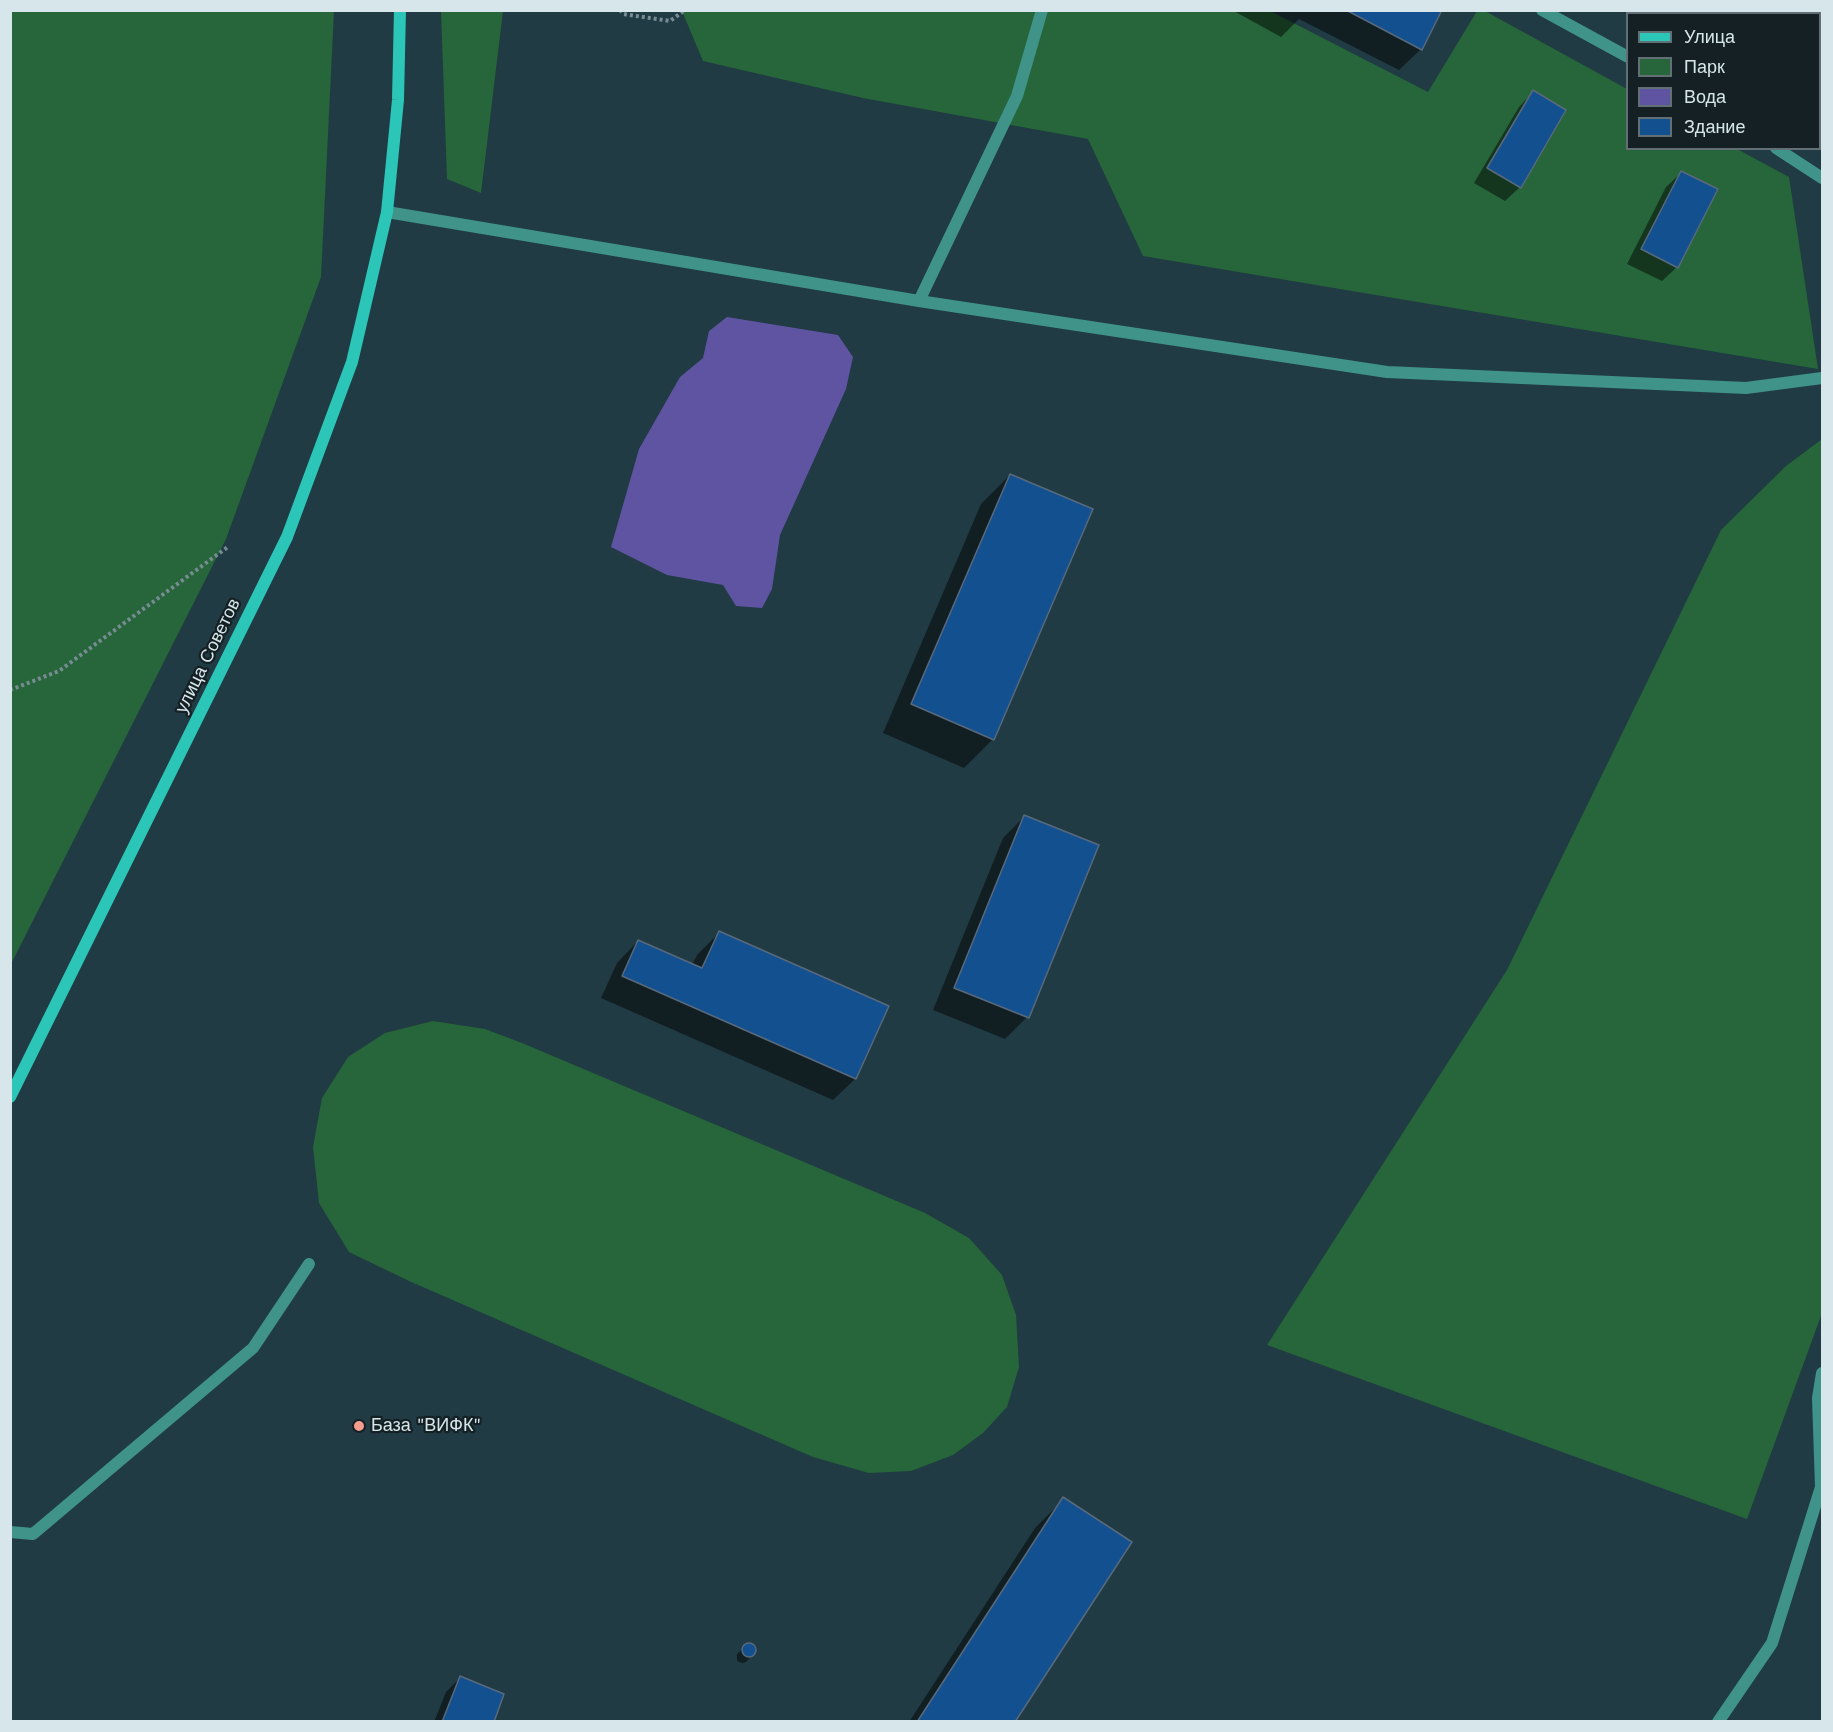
<!DOCTYPE html>
<meta charset="utf-8">
<style>
body{margin:0}
#map{position:relative;width:1833px;height:1732px;overflow:hidden;background:#203b43;font-family:"Work Sans",sans-serif}
canvas{display:block}
.frame{position:absolute;inset:0;border:12px solid #d6e6eb;pointer-events:none}
.legend{position:absolute;left:1626px;top:12px;width:195px;height:138px;box-sizing:border-box;background:#142024;border:2px solid #626f74;margin:0;padding:8px 10px;list-style:none;font-size:18px;color:#d6e6eb}
.legend li{display:flex;align-items:center;gap:12px;height:30px}
.legend b{width:30px;border:2px solid #626f74}
</style>
<div id="map">
<canvas width="1833" height="1732"></canvas>
<div class="frame"></div>
<ul class="legend">
<li><b style="height:8px;background:#2cc6b8"></b>Улица</li>
<li><b style="height:16px;background:#26663a"></b>Парк</li>
<li><b style="height:16px;background:#5f54a2"></b>Вода</li>
<li><b style="height:16px;background:#125090"></b>Здание</li>
</ul>
</div>
<script>
const c = document.querySelector('canvas').getContext('2d');
c.lineJoin = 'round';
function fill(path, color) { c.fillStyle = color; c.fill(path, 'evenodd'); }
function trace(path, color, width, dash) { c.strokeStyle = color; c.lineWidth = width; c.lineCap = dash ? 'butt' : 'round'; c.setLineDash(dash || []); c.stroke(path); }
function drawText(font, color, halo, rows, align = 'center') {
  c.font = font + ' "Work Sans",sans-serif'; c.lineWidth = 4.5; c.setLineDash([]); c.textBaseline = 'middle'; c.strokeStyle = halo; c.fillStyle = color; for (const [text, x, y, turn = 0] of rows) {
    c.save(); c.translate(x, y); c.rotate((+turn || 0) * Math.PI / 180); c.textAlign = isNaN(turn) ? turn : align; if (halo) c.strokeText(text, 0, 0); c.fillText(text, 0, 0); c.restore();
  }
}
const green = new Path2D(`
 M11,10l323,1 -13,266 -95,262 -215,425z
 M441,11h62l-22,182 -34,-14z
 M682,11h588l158,81 49,-81h8l142,78 1,59 109,1 52,28 29,192 -675,-113 -55,-117 -225,-41 -160,-37z
 M1822,439v874l-75,206 -480,-174 240,-375 214,-440 65,-64z
 M433,1021l52,8 37,14 403,170 44,25 33,37 14,40 3,52 -12,40 -24,26 -30,22 -42,16 -42,2 -56,-16 -404,-176 -60,-29 -30,-49 -6,-56 9,-49 26,-41 37,-24z`);
const water = new Path2D(`
 M727,317l111,18 15,22 -7,32 -66,146 -8,54 -10,19 -26,-2 -13,-21 -56,-10 -56,-28 28,-98 41,-72 23,-19 6,-27z`);
const shadow = new Path2D(`
 M1232,10h209l-20,39 -22,21 -100,-51 -18,18z
 M1776,10h46v58l-2,-2v-52h-47z
 M1533,92l-13,95 -15,14 -31,-18 45,-76z
 M1681,173l-4,94 -15,14 -35,-17 39,-77z
 M1010,475l-17,264 -29,29 -81,-35 98,-229z
 M1025,816l72,30 -70,171 -22,22 -72,-29 70,-172z
 M719,933l168,74 -32,72 -22,21 -232,-102 16,-35 21,-22 54,24 5,-10z
 M1064,1499l-51,223h-104l126,-194z
 M748,1644h3l4,5 -2,5 -7,8 -4,1 -5,-2v-7z
 M460,1678l32,44h-58l12,-30z`);
const building = new Path2D(`
 M1346,10h96l-20,40z
 M1802,10h20v18l-2,-3v-11h-14z
 M1533,90l33,20 -45,78 -34,-20z
 M1681,171l37,18 -40,79 -37,-19z
 M1010,474l83,35 -99,231 -83,-36z
 M1024,815l75,30 -70,173 -75,-30z
 M719,931l170,75 -33,73 -234,-103 16,-36 64,28z
 M1063,1497l69,45 -117,180h-98z
 M742 1650a7 7 0 1 1 14 0a7 7 0 1 1-14 0Z
 M460,1676l44,18 -10,28h-52z`);
const path = new Path2D(`
 M620,10l3,4 47,7 15,-11
 M10,690l49,-19 170,-125`);
const lane = new Path2D(`
 M1042,10l-25,86 -98,205 468,71 359,16 76,-10
 M1542,10l86,47
 M1718,14l2,-4
 M1776,148l46,30
 M387,212l532,89
 M10,1532l23,2 220,-186 56,-84
 M1718,1722l54,-79 49,-156 -3,-89 4,-25`);
const secondary = new Path2D(`
 M10,1097l277,-560 65,-175 35,-150 11,-112 2,-90`);
const markers = [
 [359,1426,6,"#f59d8d"]
];
const streetNames = [
 ["улица Советов",208,656,-64]
];
const poiNames = [
 ["База \"ВИФК\"",371,1426]
];
fill(green, '#26663a');
fill(water, '#5f54a2');
fill(shadow, '#0007');
fill(building, '#125090');
trace(building, '#59697c', 1.5);
trace(path, '#778c93', 4, [3, 3]);
trace(lane, '#409389', 12);
trace(secondary, '#2cc6b8', 12);
for (const [x, y, r, color] of markers) { const dot = new Path2D(); dot.arc(x, y, r, 0, 2 * Math.PI); c.fillStyle = color; c.fill(dot); trace(dot, '#142024', 2); }
drawText('18px', '#d6e6eb', '#142024', streetNames);
drawText('18px', '#d6e6eb', '#142024', poiNames, 'left');
</script>
